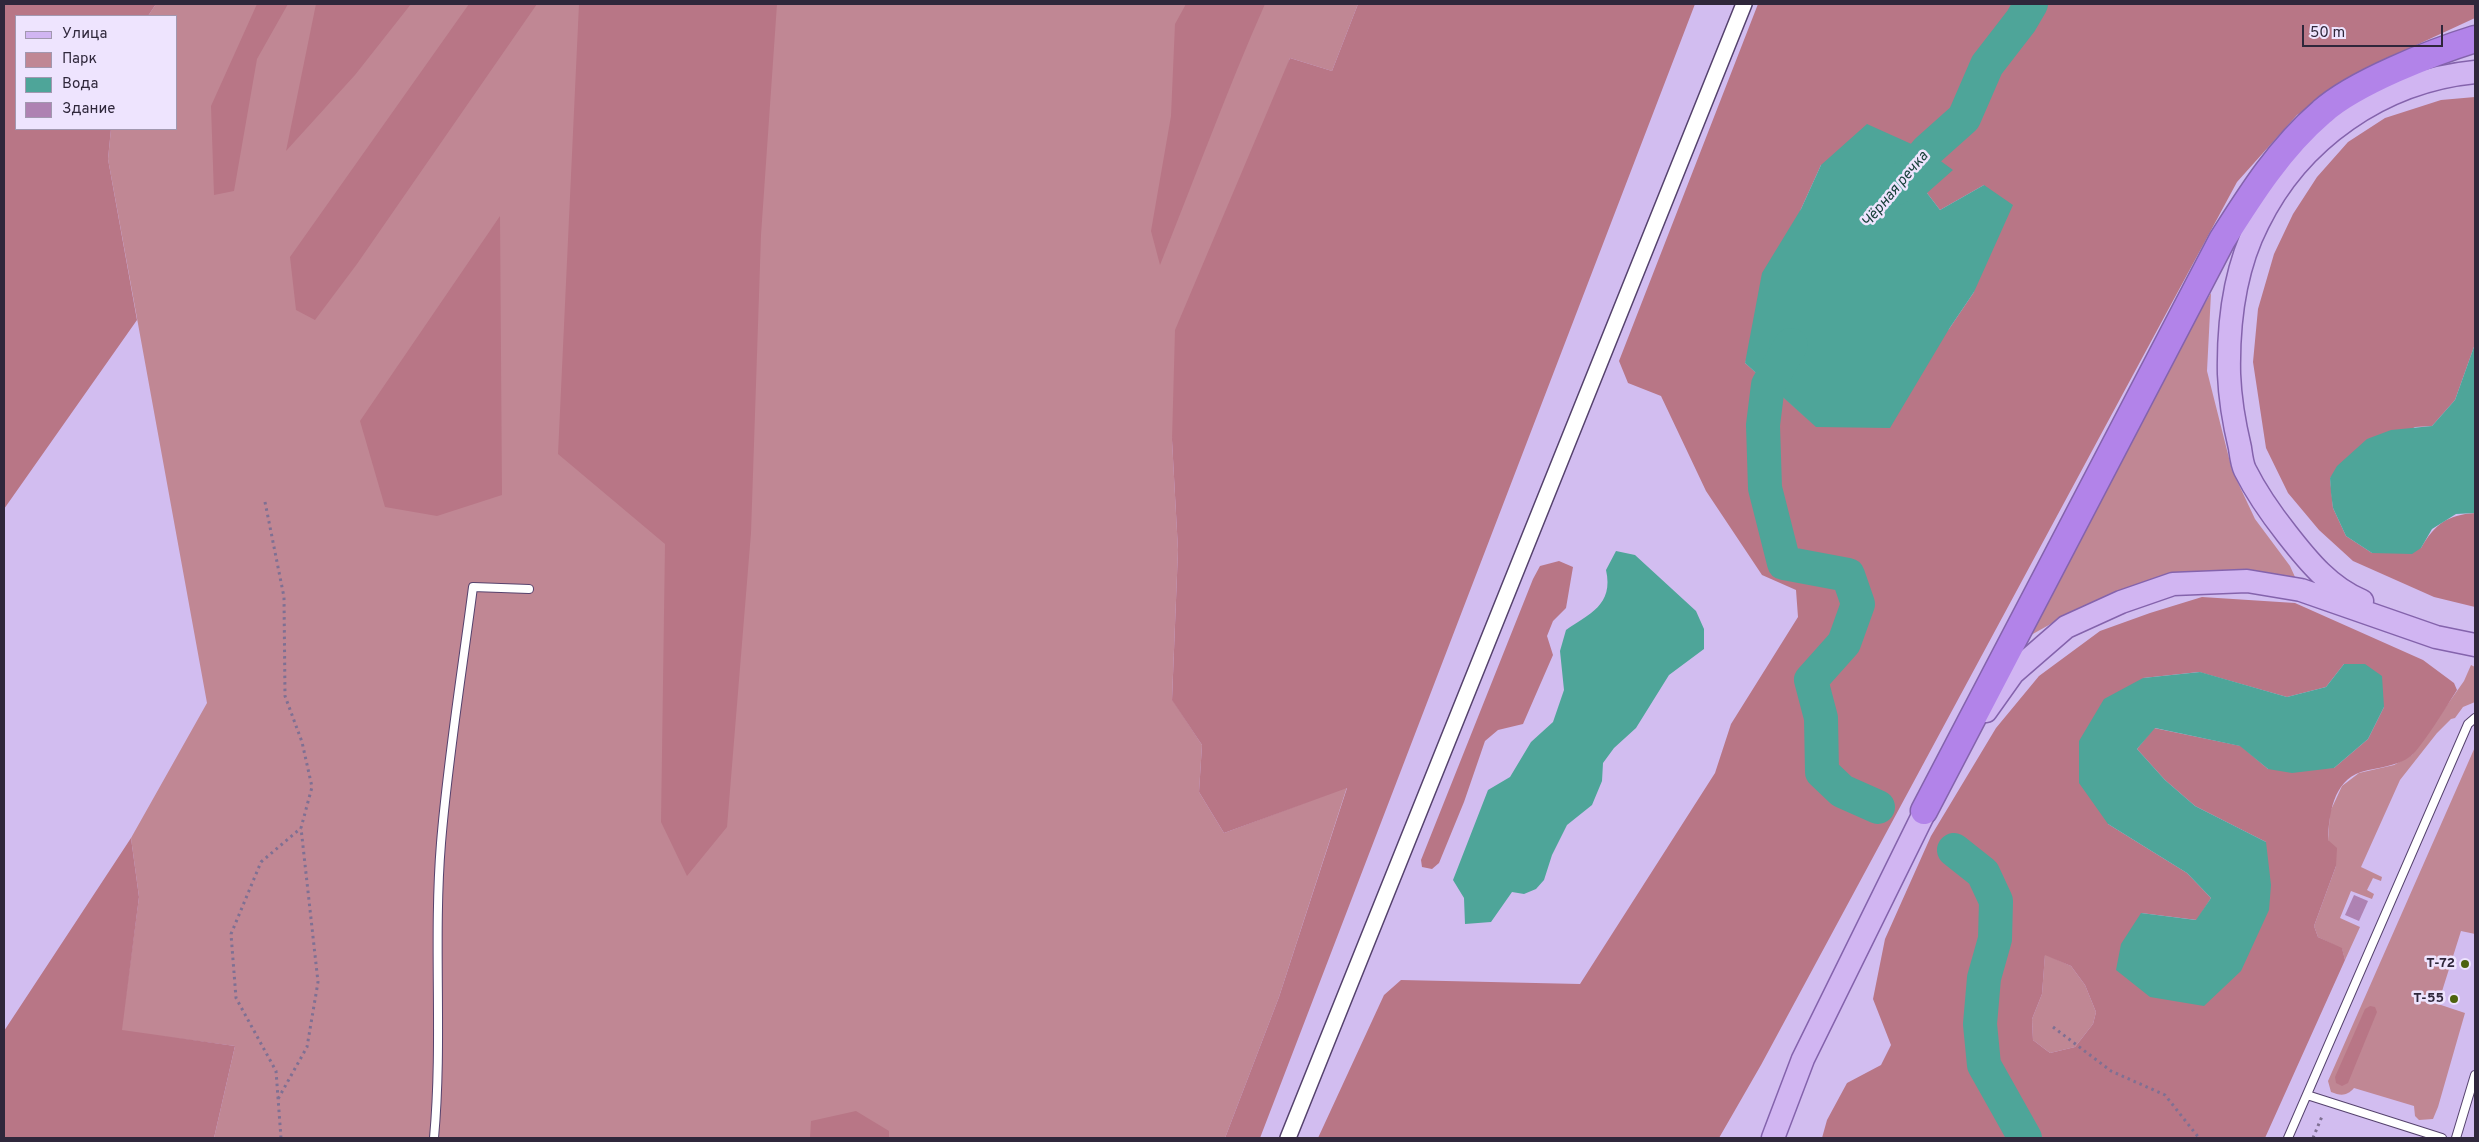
<!DOCTYPE html>
<meta charset="utf-8">
<style>
body{margin:0}
#map{position:relative;width:2479px;height:1142px;overflow:hidden;background:#d2bdf0;font-family:Overpass,sans-serif}
canvas{display:block}
.frame{position:absolute;inset:0;border:5px solid #2f273b;pointer-events:none}
.legend{position:absolute;left:15px;top:15px;width:162px;height:115px;box-sizing:border-box;background:#eee4fe;border:1px solid #a298b0;margin:0;padding:6px 9px;list-style:none;font-size:15px;color:#2f273b}
.legend li{display:flex;align-items:center;gap:10px;height:25px}
.legend b{width:25px;border:1px solid #a298b0}
.scale{position:absolute;left:2302px;top:25px;width:141px;height:22px;box-sizing:border-box;border:2px solid #2f273b;border-top:0;padding-left:6px;font-size:15px;line-height:18px;white-space:nowrap;color:#2f273b;-webkit-text-stroke:4px #eee4fe;paint-order:stroke}
</style>
<div id="map">
<canvas width="2479" height="1142"></canvas>
<div class="frame"></div>
<ul class="legend">
<li><b style="height:6px;background:#d1b5f2"></b>Улица</li>
<li><b style="height:14px;background:#c08794"></b>Парк</li>
<li><b style="height:14px;background:#4ea599"></b>Вода</li>
<li><b style="height:14px;background:#ae82b2"></b>Здание</li>
</ul>
<div class="scale">50 m</div>
</div>
<script>
const c = document.querySelector('canvas').getContext('2d');
c.lineJoin = 'round';
function fill(path, color) { c.fillStyle = color; c.fill(path, 'evenodd'); }
function trace(path, color, width, dash) { c.strokeStyle = color; c.lineWidth = width; c.lineCap = dash ? 'butt' : 'round'; c.setLineDash(dash || []); c.stroke(path); }
function drawText(font, color, halo, rows, align = 'center') {
  c.font = font + ' Overpass,sans-serif'; c.lineWidth = 5; c.setLineDash([]); c.textBaseline = 'middle'; c.strokeStyle = halo; c.fillStyle = color; for (const [text, x, y, turn = 0] of rows) {
    c.save(); c.translate(x, y); c.rotate((+turn || 0) * Math.PI / 180); c.textAlign = isNaN(turn) ? turn : align; if (halo) c.strokeText(text, 0, 0); c.fillText(text, 0, 0); c.restore();
  }
}
const green = new Path2D(`
 M156,4h1202l-26,67 -42,-13 -118,382 6,110 -6,149 30,46 -3,47 25,41 123,-46 -68,210 -54,141h-1011l21,-92 -114,-15 18,-134 -8,-59 76,-135 -99,-544 3,-30h65v-113h-28z
 M2211,293l-4,78 25,99 23,49 35,47 5,11 -152,7 -62,23 -50,28 161,-310z
 M2471,665l4,2v35l-12,5 -8,11 -4,1 -14,14 -37,47 -39,87 21,10 -1,4 -8,-3 -6,12 7,4 -2,5 -21,-8 -11,27 20,9 -15,33 -3,-11 -24,-12 -4,-11 22,-60 -8,-26 2,-28 12,-26 17,-13 35,-8 18,-10 52,-74z
 M2475,747v187l-14,-3 -23,73 27,9 -27,94 -5,12 -14,1 -4,-4 -1,-10 -60,-18c-7,8 -13,8 -23,4l-3,-11z
 M2045,954l26,12 14,19 11,27 -3,12 -18,23 -25,6 -17,-13 -1,-21 10,-25z`);
const forest = new Path2D(`
 M4,4h152l-8,12h-132v113h95l-3,30 29,161 -133,189z
 M257,4h31l-31,55 -23,132 -20,4 -3,-89z
 M316,4h95l-56,71 -69,76z
 M469,4h68l-180,260 -42,56 -19,-10 -6,-53z
 M579,4h198l-16,231 -10,298 -24,294 -40,49 -26,-54 4,-278 -107,-90z
 M1186,4h79c-38,86 -70,174 -105,261l-9,-34 20,-115 4,-92z
 M1358,4h337l-435,1134h-35l54,-141 68,-209 -123,45 -25,-41 3,-47 -30,-45 6,-150 -6,-110 3,-110 115,-272 42,13z
 M1758,4h717v14l-117,54 -61,43 -60,67 -476,883 -42,73h-401l66,-143 17,-15 179,4 135,-211 16,-49 67,-107 -2,-27 -34,-15 -56,-84 -45,-95 -33,-13 -9,-22zM1821,165l106,28 13,17 44,-25 -10,107 -25,37 -133,97 -71,-63 56,-154z
 M2475,97v247l-20,56 -23,26 -17,1 -85,51 3,30 13,28 26,17 49,-5c14,-24 26,-33 54,-35v94l-41,-10 -81,-36 -34,-31 -31,-37 -22,-45 -13,-86 5,-53 16,-55 19,-40 24,-37 31,-35 37,-24 56,-18z
 M500,216l2,279 -65,21 -52,-9 -25,-86z
 M1559,561l14,6 -7,41 -13,13 -6,15 6,19 -30,69 -25,6 -13,11 -21,61 -25,61 -7,6 -10,-2 -1,-7 112,-281 7,-13z
 M2202,597l93,6 128,57 31,23 3,7c-9,14 -35,57 -46,66 -15,11 -33,11 -50,16 -28,9 -32,43 -33,68l9,8 -1,18 -22,60 4,11 24,11 3,12 -80,178h-443l5,-18 20,-37 34,-18 10,-20 -18,-46 12,-60 46,-103 65,-108 43,-52 61,-45 50,-18zM2344,664l40,43 -16,32 -34,29 -66,1 -27,-23 -87,-18 -17,21 28,31 30,26 71,36 -116,155 -9,-84 56,7 14,-22 -24,-25 -79,-49 35,-146 56,-6 88,25 39,-10zM2045,955l26,11 14,19 11,27 -3,12 -18,23 -25,6 -17,-13 -1,-21 10,-25z
 M131,838l8,59 -17,133 113,16 -21,92h-210v-107z
 M2370,1006l5,1 2,5 -29,71 -6,3 -6,-3 -1,-6 30,-68z
 M856,1111l33,20v7h-79l1,-17z`);
const water = new Path2D(`
 M1867,124l60,27 26,19 -26,23 13,17 44,-25 29,20 -39,87 -25,37 -59,99 -74,-1 -71,-64 17,-90 39,-64 20,-44z
 M2475,344v169l-19,1 -24,15 -11,19 -9,6 -40,-1 -26,-17 -13,-28 -2,-15 -1,-15 7,-12 30,-27 24,-9 41,-4 23,-26z
 M1616,551l19,4 61,56 8,18v20l-35,26 -33,53 -22,20 -11,15 -1,18 -10,24 -25,20 -15,30 -8,25 -8,9 -12,5 -12,-2 -21,30 -26,2 -1,-26 -11,-18 35,-90 22,-13 21,-35 22,-20 11,-32 -4,-39 6,-21c23,-16 48,-25 40,-60z
 M2344,664h21l17,12 2,31 -16,32 -34,29 -42,5 -24,-4 -28,-23 -85,-18 -18,21 28,31 30,26 71,36 5,43 -2,25 -28,61 -37,35 -54,-9 -34,-27 5,-26 20,-31 55,7 15,-22 -24,-25 -79,-49 -29,-41v-42l25,-42 39,-21 57,-6 87,25 39,-10z`);
const river = new Path2D(`
 M1897,188l30,-37 37,-33 23,-53 34,-44 10,-17
 M1791,345l-23,40 -5,40 2,63 19,75 64,12 10,29 -14,39 -33,37 10,38 1,54 20,19 36,16
 M1954,850l29,23 13,28 -1,38 -11,39 -4,46 4,41 41,73`);
const building = new Path2D(`
 M2354,895l14,6 -9,20 -14,-6z`);
const path = new Path2D(`
 M265,502l19,95 1,99 17,46 10,45 -11,41 17,154 -11,65 -29,52
 M2053,1027l58,44 54,24 34,43
 M281,1138l-5,-67 -40,-73 -5,-64 30,-72 40,-34
 M2313,1138l10,-24`);
const lane = new Path2D(`
 M2307,1095l135,43
 M434,1138c9,-98 -1,-197 7,-295 7,-85 21,-171 32,-256l56,2
 M2288,1138l180,-414 7,-6
 M2456,1138l19,-63`);
const street = new Path2D(`
 M1288,1138l456,-1134`);
const primary = new Path2D(`
 M2362,601c-32,-13 -54,-40 -75,-67 -15,-19 -31,-42 -42,-64 -3,-6 -4,-15 -5,-22 -6,-25 -10,-48 -11,-74 -1,-50 6,-106 29,-151 41,-84 124,-142 217,-151
 M1986,711l27,-38 53,-46 55,-25 52,-18 74,-3 54,9 135,47 39,8
 M1773,1138l30,-79 130,-264`);
const highway = new Path2D(`
 M1924,811l298,-571c29,-46 58,-92 100,-128 32,-29 111,-60 153,-73`);
const markers = [
 [2465,964,5,"#4d620e"],
 [2454,999,5,"#4d620e"]
];
const poiNames = [
 ["Т-72",2455,964],
 ["Т-55",2444,999]
];
const waterNames = [
 ["Чёрная речка",1896,190,-50]
];
fill(green, '#c08794');
fill(forest, '#b87686');
fill(water, '#4ea599');
trace(river, '#4ea599', 34);
fill(building, '#ae82b2');
trace(lane, '#55426d', 10);
trace(street, '#55426d', 18);
trace(primary, '#8463ac', 25);
trace(highway, '#8463ac', 29);
trace(path, '#7f7093', 3, [2.5, 4]);
trace(lane, '#fff', 8);
trace(street, '#fff', 15);
trace(primary, '#d1b5f2', 22);
trace(highway, '#b283e9', 26);
for (const [x, y, r, color] of markers) { const dot = new Path2D(); dot.arc(x, y, r, 0, 2 * Math.PI); c.fillStyle = color; c.fill(dot); trace(dot, '#eee4fe', 2); }
drawText('bold 14px', '#2f273b', '#eee4fe', poiNames, 'right');
drawText('italic 15px', '#143d37', '#eee4fe', waterNames);
</script>
